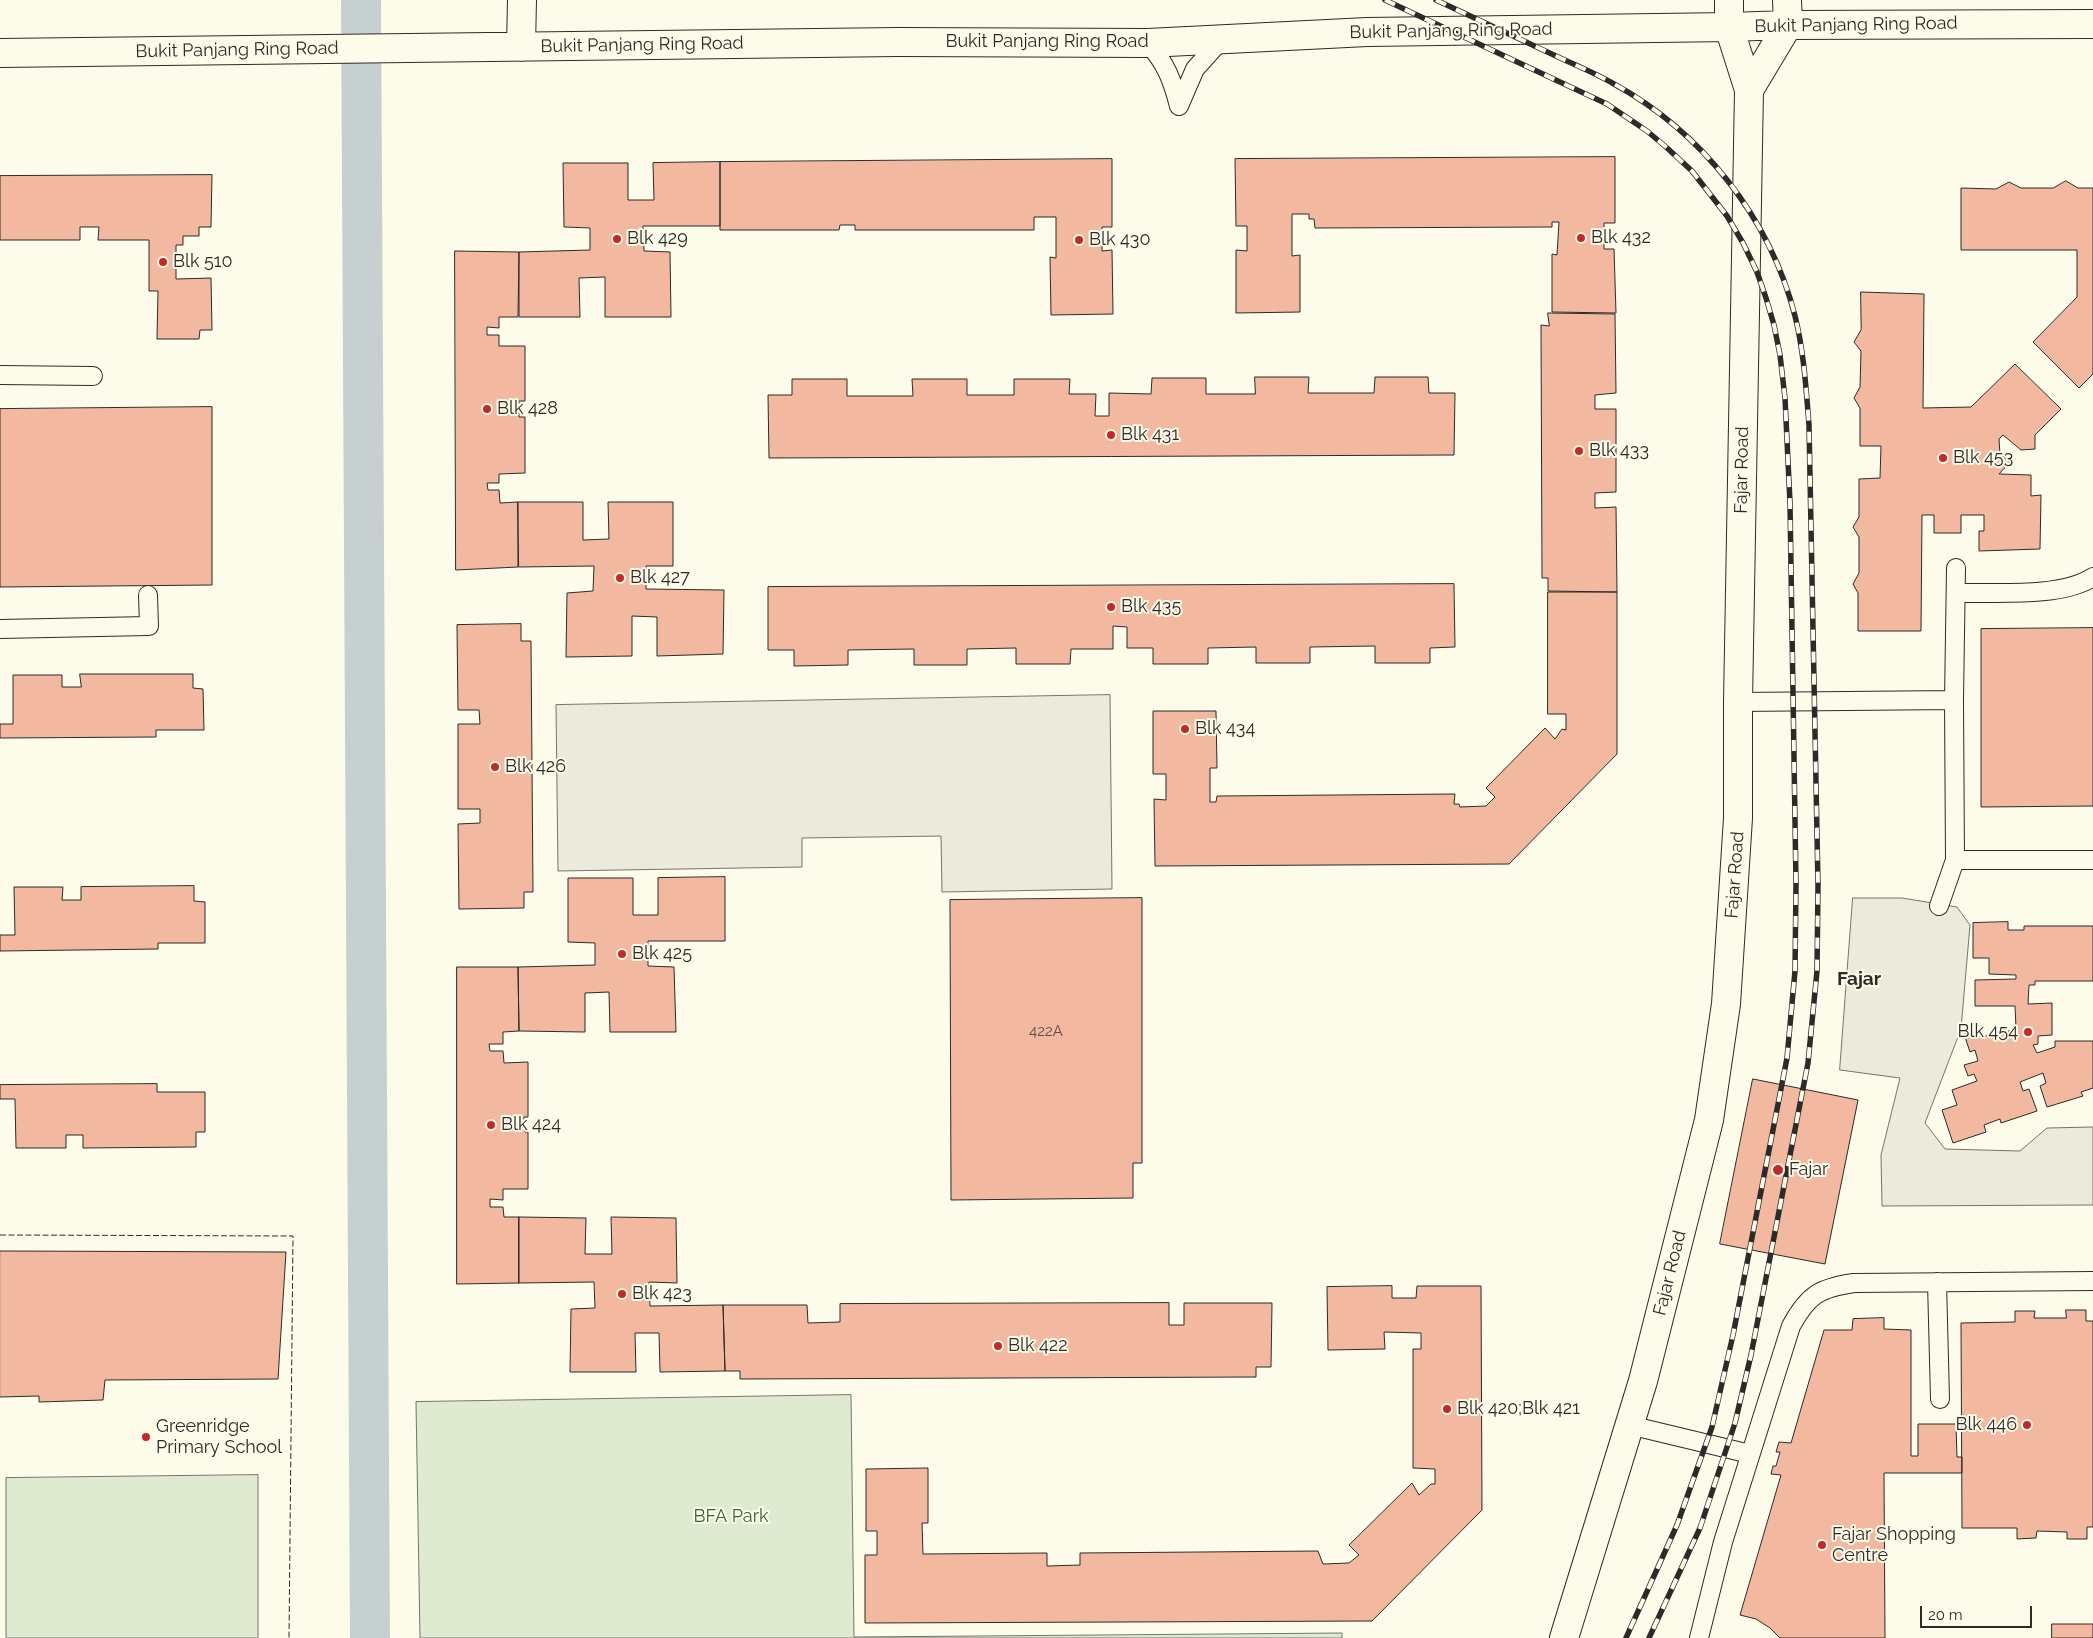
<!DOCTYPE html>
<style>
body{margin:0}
#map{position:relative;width:2093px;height:1638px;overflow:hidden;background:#fdfbea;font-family:Raleway,sans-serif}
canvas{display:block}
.scale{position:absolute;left:1920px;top:1606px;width:112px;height:22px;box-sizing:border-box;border:2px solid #2b2b2b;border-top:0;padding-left:6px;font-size:15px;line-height:18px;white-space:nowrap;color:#2b2b2b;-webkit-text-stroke:4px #fdfbea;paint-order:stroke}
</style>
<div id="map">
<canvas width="2093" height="1638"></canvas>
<div class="scale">20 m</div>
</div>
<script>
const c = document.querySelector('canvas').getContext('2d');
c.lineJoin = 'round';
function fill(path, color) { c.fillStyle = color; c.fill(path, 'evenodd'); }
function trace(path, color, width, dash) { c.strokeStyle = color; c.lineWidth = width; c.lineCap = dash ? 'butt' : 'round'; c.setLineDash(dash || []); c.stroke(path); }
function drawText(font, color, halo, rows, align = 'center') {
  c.font = font + ' Raleway,sans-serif'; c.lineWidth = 4; c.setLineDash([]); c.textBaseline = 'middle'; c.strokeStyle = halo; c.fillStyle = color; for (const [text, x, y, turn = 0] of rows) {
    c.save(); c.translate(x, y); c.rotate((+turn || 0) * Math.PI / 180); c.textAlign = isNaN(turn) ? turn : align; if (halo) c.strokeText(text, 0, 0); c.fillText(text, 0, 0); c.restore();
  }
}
const green = new Path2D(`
 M851,1395l3,242 488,-4v5h-922l-4,-236z
 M258,1475v163h-252v-160z`);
const parking = new Path2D(`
 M1110,695l2,194 -170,3 -1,-56 -139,2v29l-244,4 -2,-166z
 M1853,898h49l55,9 13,18 -9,104 -36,94 20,26 75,2 27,-23 46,-1v78l-211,1 -1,-51 19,-77 -60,-8z`);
const canal = new Path2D(`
 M361,0l9,1638`);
const building = new Path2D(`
 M1615,157v66h-11v26h10l2,64 -64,-1v-58l5,1 2,-33h-7v5l-237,1 -1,-9h-5v-5h-17v42l8,-1v57l-64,1v-63l11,1v-25h-11l-1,-67z
 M1112,159v68h-10v24l10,-1 1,64 -62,1 -1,-58 6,1v-41h-22v13h-179v-5h-15l-1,5h-119v-68z
 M720,162v64h-77l1,25 26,1 1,65h-66v-40l-26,1 1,39h-61v-65l71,-2v-22l-26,-1 -1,-64h65v37h26l-1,-37z
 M212,175l-1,52h-12v9h-16v9h-7v34l35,-1 1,52h-12l-1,9h-42l1,-48h-9v-51h-51l1,-13h-19v13h-80v-64z
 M2066,181l12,7h15v186l-14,14 -46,-46 44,-45v-47h-116v-62l35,1 13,-7 12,6h32z
 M455,251l64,1 -1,65h-19v11l-12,-1v8h12v11h26v55h-6v16h6v56l-26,1v9h-12l1,7h11l1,13 18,-1v65l-62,3z
 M1861,292l63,2 -1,114 48,-1 44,-43 46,45 -26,26v14l-14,1 -18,-15 -4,4 1,15 10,8 -11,12 32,1v21l10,-1 -1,54 -61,2v-20h5v-16h-23v18h-27v-18h-12l-1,116h-63v-38l-5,-9 6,-11v-36l-6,-10 6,-10v-38l21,-1 1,-32h-21v-38l-6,-10 6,-11 1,-36 -7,-9 7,-12z
 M1548,313l67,1 1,79 -21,2v14h21v83l-21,1v15l21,-1 1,85 -69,-1v-13h-6l-1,-253 8,1z
 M1255,377h54l-1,16h66l1,-16h53l1,16h26l-1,62 -685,3 -1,-63h24v-16h55v17h66l-1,-17h55v16h47v-16h56l-1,15h27l-1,22h14v-23l42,1 1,-16h54v16h49z
 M212,407v178l-212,2v-178z
 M518,502h65v38l26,-1 -1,-37h65v64h-27v23l78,1 -1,64 -66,2v-39l-25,-1v40l-66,1 1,-64 26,-2 1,-25 -75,1z
 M1454,584l1,63 -25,1v15h-55v-17l-65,1v16h-54v-16l-48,1v16h-55v-16h-26v-21l-14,-1v23h-42l-1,15h-54v-16l-49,1v16h-53v-16l-66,1v15l-54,1v-16h-26v-63z
 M1548,592h69v162l-108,110 -354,2 -1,-67 12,1v-26h-13v-63h63l1,57h-7v34h6l1,-6 238,-2 -1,10h5l1,3 26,-1 9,-9 -9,-9 59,-60 10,11 7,-10 4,1v-16h-18z
 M521,624v17h10l2,251h-9v16l-65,1 -1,-85 22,-1v-14h-22v-85h22l-1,-14h-21l-1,-85z
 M2093,628v178l-112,1v-178z
 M80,674h113v14l10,1 1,41h-48v7l-156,1v-14h13v-49h49v12h19z
 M725,877v64h-77v25l26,1 2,65h-66l-1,-40 -24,1v39l-66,-1 -1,-64 77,-2v-22l-27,-1v-64h65v37h25v-37z
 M194,886v15l11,1v41h-47v6l-158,2v-16h15l-1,-48h49l-1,13h19v-13z
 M1142,898v265h-9v35l-182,2 -1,-300z
 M2008,922v8h16v-4h69v55h-58v4h-6l-1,19 24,-1v32l-14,1v8l-5,1 4,8 18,-6v-6h38v47l-12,4 2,4 -36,11 -7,-21 6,-3 -3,-10 -23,9 3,9 6,-2 8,22 -36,12 -1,-4 -16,6 2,7 -33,11 -11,-33 15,-5 -5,-15 25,-9 -3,-7 -6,2 -4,-11 14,-4 -3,-11 -5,2 -6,-18 17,-5 2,8 17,-6 1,3 15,-6 -1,-22h-40v-26l41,-1v-4l-27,-1v-16h-16v-35z
 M457,967h61l1,64 -16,1v12h-14l1,7h13l1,12 24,-1v55h-4l1,15h3v57h-25v11l-13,-1v8h13l1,10h15v66l-62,1z
 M1753,1079l105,21 -33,164 -105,-20z
 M157,1084v8h48v40h-9v15l-113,1v-13h-17v13h-50l-1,-49h-15v-14z
 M519,1217l67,1 -1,36h27l-1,-37 65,1 1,65 -28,-1 1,24 73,-1 2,66 -65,1 -1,-39h-24l1,39h-66l1,-63 24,-1 -1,-26 -75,1z
 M0,1251l286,1 -8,127 -173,1 -2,20 -64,2v-6l-39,1z
 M1392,1286v12h24l1,-12h64l1,224 -110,111 -507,2v-68h12v-24h-11v-62l62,-1v55h-6l1,31 124,-1v13l33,-1v-12l238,-2 5,13 26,-1 10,-8 -10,-10 63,-62 7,12 12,-11h4v-15l-22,-1v-119h8v-16l-37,-1 1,17 -57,1 -1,-63z
 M1169,1303v22h15v-22h88l-1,64h-15v10l-516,2v-8h-15l-2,-66h84l1,18 32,-1v-18z
 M2066,1310h20v11h7v206h-6v12h-20v-7l-30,-1 -1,7 -19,1v-11h-55l-1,-205 54,-1v-11h20l-1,7h32z
 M1884,1318v11l27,1v126h7v-32h38l1,33h5v16h-78l1,165h-105l-10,-10 -14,-9 -16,-4 41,-140 -10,-1 2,-8h3l4,-14h-4l3,-10 12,1 33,-113h28l1,-11z
 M2052,1624h41v14h-41z`);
const lane = new Path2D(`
 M1148,43c18,21 24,36 31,63
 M1179,106l16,-37 26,-29
 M0,375l93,1
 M1957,593c38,-1 104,5 136,-16
 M0,629l149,-3 -1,-31
 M1738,702l216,-2
 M1955,860h138
 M1939,906l16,-46 -1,-160 2,-132
 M1937,1282l3,117
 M1629,1425l121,29
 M1699,1638l24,-96 68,-216c17,-31 28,-38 63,-43l239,-2`);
const secondary = new Path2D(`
 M1787,0l1,25
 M521,47l1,-47
 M0,53l898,-11 250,1 219,-11 362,-5 59,-2 305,-1
 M1749,90l39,-65
 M1564,1638l79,-257 66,-261 17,-116 12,-186v-116l11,-612 -20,-63v-27`);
const rail = new Path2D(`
 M1385,0l222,104 40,27 19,16 26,24 35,45 16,27 14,29 9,26 8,27 6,30 5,43 5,105 6,381 -1,87 -8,87 -54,277 -21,92 -35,98 -51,113
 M1436,0c40,19 80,37 120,56 19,9 39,17 58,28 88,48 156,134 181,232 9,36 11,72 14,109l9,460 -1,86 -9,92 -57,292 -16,68 -35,105 -51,110`);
const fence = new Path2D(`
 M0,1235l293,1 -4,402`);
const markers = [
 [1581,238,5,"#c62828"],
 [617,239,5,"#c62828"],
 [1079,240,5,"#c62828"],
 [163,262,5,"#c62828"],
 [487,409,5,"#c62828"],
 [1111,435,5,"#c62828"],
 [1579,451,5,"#c62828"],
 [1943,458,5,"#c62828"],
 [620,578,5,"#c62828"],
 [1111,607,5,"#c62828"],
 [1185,729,5,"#c62828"],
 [495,767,5,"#c62828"],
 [622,954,5,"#c62828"],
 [2028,1032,5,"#c62828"],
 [491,1125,5,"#c62828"],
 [1778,1170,6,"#c62828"],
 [622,1294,5,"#c62828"],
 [998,1346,5,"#c62828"],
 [1447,1409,5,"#c62828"],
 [2027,1425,5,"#c62828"],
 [146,1437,5,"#c62828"],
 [1822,1545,5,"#c62828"]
];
const numberNames = [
 ["422A",1046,1031]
];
const streetNames = [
 ["Bukit Panjang Ring Road",1856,25,-1],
 ["Bukit Panjang Ring Road",1451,31,-1],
 ["Bukit Panjang Ring Road",1047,42],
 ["Bukit Panjang Ring Road",642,45,-1],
 ["Bukit Panjang Ring Road",237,50,-1],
 ["Fajar Road",1742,470,-89],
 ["Fajar Road",1735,875,-86],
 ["Fajar Road",1670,1273,-76]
];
const poiNames = [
 ["Blk 432",1591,238],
 ["Blk 429",627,239],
 ["Blk 430",1089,240],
 ["Blk 510",173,262],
 ["Blk 428",497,409],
 ["Blk 431",1121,435],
 ["Blk 433",1589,451],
 ["Blk 453",1953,458],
 ["Blk 427",630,578],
 ["Blk 435",1121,607],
 ["Blk 434",1195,729],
 ["Blk 426",505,767],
 ["Blk 425",632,954],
 ["Blk 454",2018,1032,"right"],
 ["Blk 424",501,1125],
 ["Fajar",1789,1170],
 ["Blk 423",632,1294],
 ["Blk 422",1008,1346],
 ["Blk 420;Blk 421",1457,1409],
 ["Blk 446",2017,1425,"right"],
 ["Greenridge",156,1427],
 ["Primary School",156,1448],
 ["Fajar Shopping",1832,1535],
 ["Centre",1832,1556]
];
const parkNames = [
 ["BFA Park",731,1517]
];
const neighbourhoodNames = [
 ["Fajar",1859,979]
];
fill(green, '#deebd1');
trace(green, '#74746e', 1);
fill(parking, '#eceadb');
trace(parking, '#74746e', 1);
trace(canal, '#c7d0d0', 40);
fill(building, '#f2b8a0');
trace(building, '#2b2b2b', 1);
trace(lane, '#2b2b2b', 20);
trace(secondary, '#2b2b2b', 30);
trace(lane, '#fdfbea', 18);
trace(secondary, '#fdfbea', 28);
trace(rail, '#2b2b2b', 5.5);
trace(rail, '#fdfbea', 4, [11]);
trace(fence, '#2b2b2b', 1, [6, 2.5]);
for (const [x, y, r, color] of markers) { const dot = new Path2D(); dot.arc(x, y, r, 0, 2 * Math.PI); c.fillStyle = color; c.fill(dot); trace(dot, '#fdfbea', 2); }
drawText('15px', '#5d4e48', null, numberNames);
drawText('18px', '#2b2b2b', '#fdfbea', streetNames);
drawText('18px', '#2b2b2b', '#fdfbea', poiNames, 'left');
drawText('18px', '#34623c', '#fdfbea', parkNames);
drawText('bold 19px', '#2b2b2b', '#fdfbea', neighbourhoodNames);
</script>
